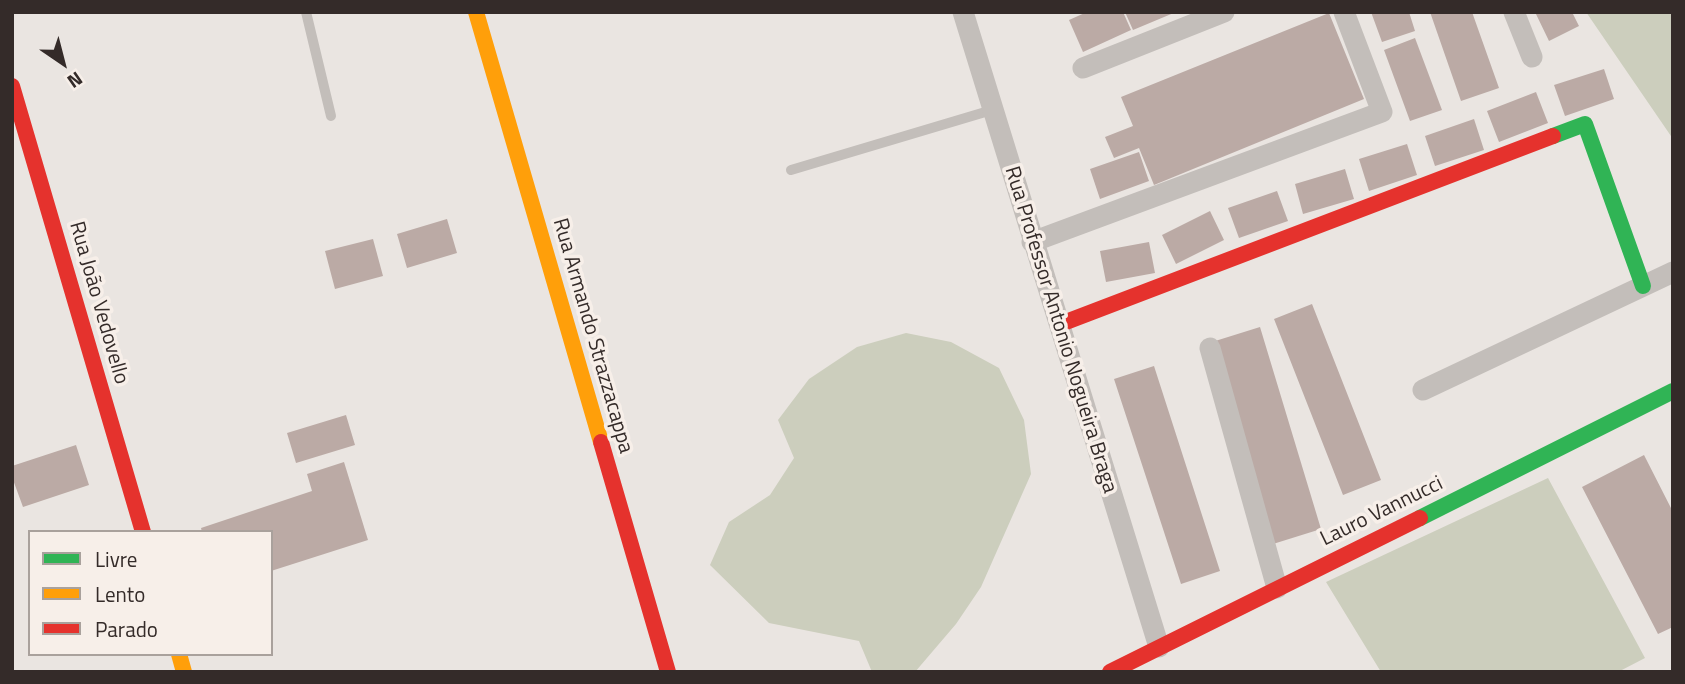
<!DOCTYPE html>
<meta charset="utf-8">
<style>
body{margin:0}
#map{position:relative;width:1685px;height:684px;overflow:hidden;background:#eae5e1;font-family:"Titillium Web",sans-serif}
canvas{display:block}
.frame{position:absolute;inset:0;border:14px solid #342b29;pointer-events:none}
.legend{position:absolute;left:28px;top:530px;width:245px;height:126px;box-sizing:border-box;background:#f7efe9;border:2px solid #a9a19c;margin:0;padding:9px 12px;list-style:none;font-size:21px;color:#342b29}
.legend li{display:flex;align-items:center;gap:14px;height:35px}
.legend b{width:35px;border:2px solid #a9a19c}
.north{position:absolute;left:28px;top:28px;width:70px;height:70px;-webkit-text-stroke:5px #f7efe9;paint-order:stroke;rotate:145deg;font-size:19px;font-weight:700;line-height:28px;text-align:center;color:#342b29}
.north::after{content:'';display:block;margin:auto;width:24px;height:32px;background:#342b29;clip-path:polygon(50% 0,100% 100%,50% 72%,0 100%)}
</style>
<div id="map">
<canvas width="1685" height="684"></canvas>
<div class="frame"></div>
<ul class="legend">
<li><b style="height:9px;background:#30b455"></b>Livre</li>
<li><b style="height:9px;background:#ff9f0a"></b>Lento</li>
<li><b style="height:9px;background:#e5322d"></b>Parado</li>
</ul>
<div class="north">N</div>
</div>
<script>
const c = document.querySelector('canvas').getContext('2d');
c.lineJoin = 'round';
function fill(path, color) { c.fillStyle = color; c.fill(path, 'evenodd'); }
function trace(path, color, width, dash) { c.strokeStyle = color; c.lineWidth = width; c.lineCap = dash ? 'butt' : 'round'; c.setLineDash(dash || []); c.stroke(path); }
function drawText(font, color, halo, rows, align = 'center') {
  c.font = font + ' "Titillium Web",sans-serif'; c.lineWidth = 7; c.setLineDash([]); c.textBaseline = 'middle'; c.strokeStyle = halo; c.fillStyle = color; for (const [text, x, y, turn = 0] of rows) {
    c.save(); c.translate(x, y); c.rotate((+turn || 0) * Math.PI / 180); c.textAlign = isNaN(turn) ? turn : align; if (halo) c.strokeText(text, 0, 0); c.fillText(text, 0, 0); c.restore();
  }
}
const green = new Path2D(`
 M1586,12h87v127z
 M906,333l45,9 48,26 25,52 7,54 -50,113 -25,37 -41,48h-43l-13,-31 -90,-18 -59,-58 19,-43 41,-27 24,-37 -16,-38 31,-41 48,-32z
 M1548,478l97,180 -27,14h-237l-55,-90z`);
const building = new Path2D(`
 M1087,12h36l8,18 -48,22 -14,-32z
 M1125,12h51l-43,18z
 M1371,12h38l6,19 -33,11z
 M1430,12h42l27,76 -38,13z
 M1535,12h37l7,14 -30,15z
 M1329,13l35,86 -210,86 -15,-37 -25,10 -9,-21 28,-11 -12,-29z
 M1415,38l27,72 -32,11 -26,-71z
 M1604,69l10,30 -49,17 -11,-31z
 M1536,92l12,31 -49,19 -12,-31z
 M1474,119l10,31 -49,16 -10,-30z
 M1407,144l10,31 -48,16 -10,-32z
 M1139,152l10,29 -49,18 -10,-30z
 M1345,169l9,30 -51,15 -8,-30z
 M1277,191l11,30 -49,17 -11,-30z
 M1210,211l14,29 -48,24 -14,-29z
 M447,219l10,34 -50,15 -10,-34z
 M373,239l10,37 -48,13 -10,-38z
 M1149,242l6,31 -49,9 -6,-31z
 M1312,304l69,176 -38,15 -69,-176z
 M1260,327l61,202 -48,15 -61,-202z
 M1154,366l66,205 -39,13 -67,-205z
 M346,415l9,30 -59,18 -9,-30z
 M76,445l13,40 -66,22 -11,-30v-11z
 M1644,455l29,57v115l-15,7 -76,-147z
 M344,462l24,78 -97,31v-39h-69l-1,-4 111,-37 -5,-17z`);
const lane = new Path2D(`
 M306,12l25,104
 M791,170l201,-60`);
const street = new Path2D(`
 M963,12l196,635
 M1514,12l18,45
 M1083,68l141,-56
 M1032,242l350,-130 -38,-100
 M1210,348l67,240
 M1423,390l250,-118`);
const fast = new Path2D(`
 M1553,136l32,-12 58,162
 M1420,518l253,-127`);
const slow = new Path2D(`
 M476,12l125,430
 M179,654l5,18`);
const jam = new Path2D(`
 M12,86l131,446
 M1058,325l495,-189
 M601,442l67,230
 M1110,672l310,-154`);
const streetNames = [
 ["Rua João Vedovello",98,303,74],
 ["Rua Professor Antonio Nogueira Braga",1060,330,73],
 ["Rua Armando Strazzacappa",592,336,74],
 ["Lauro Vannucci",1382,512,-26]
];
fill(green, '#cccebd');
fill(building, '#bbaaa5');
trace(lane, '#c3beba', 10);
trace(street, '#c3beba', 21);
trace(fast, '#30b455', 16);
trace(slow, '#ff9f0a', 16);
trace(jam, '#e5322d', 16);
drawText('21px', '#342b29', '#f7efe9', streetNames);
</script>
